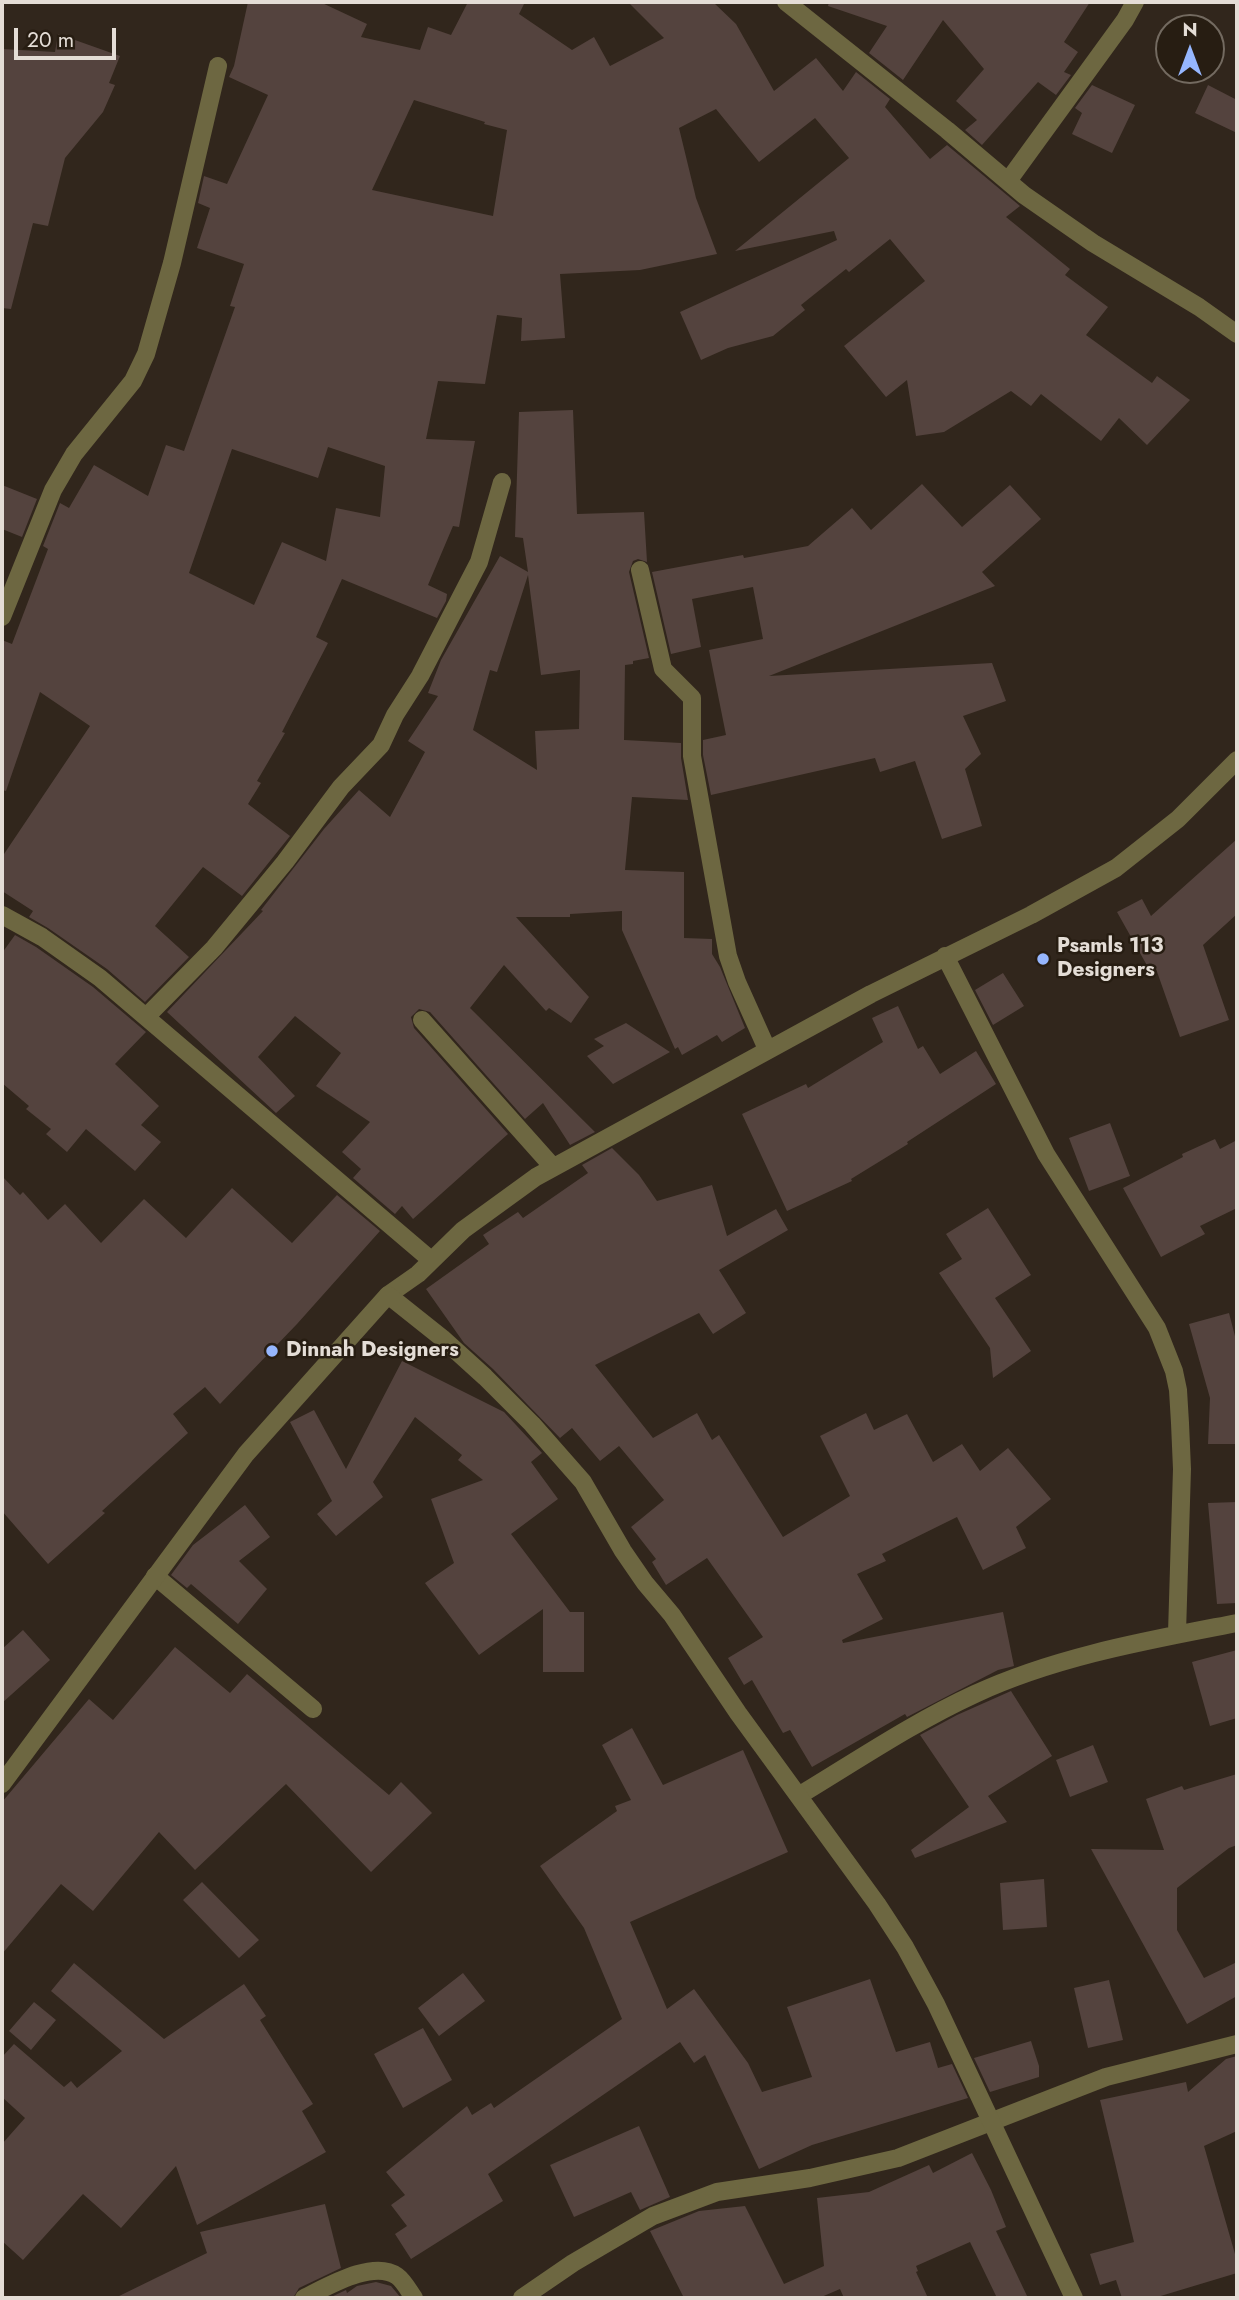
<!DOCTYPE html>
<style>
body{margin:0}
#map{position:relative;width:1239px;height:2300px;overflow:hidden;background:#31261c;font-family:Jost,sans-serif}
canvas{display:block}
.frame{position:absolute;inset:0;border:4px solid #e4ddd6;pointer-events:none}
.north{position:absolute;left:1155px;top:14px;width:70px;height:70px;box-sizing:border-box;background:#271d12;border:2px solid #736a60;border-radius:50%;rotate:0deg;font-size:19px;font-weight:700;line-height:28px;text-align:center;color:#e4ddd6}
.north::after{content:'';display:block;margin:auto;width:24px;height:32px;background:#96b6fd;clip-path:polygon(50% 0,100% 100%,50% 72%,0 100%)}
.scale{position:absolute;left:14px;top:28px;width:102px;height:32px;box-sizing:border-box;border:4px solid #e4ddd6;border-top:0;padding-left:9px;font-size:21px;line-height:24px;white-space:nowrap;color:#e4ddd6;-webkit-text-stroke:5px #271d12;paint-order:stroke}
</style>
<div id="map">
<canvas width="1239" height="2300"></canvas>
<div class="frame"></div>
<div class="north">N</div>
<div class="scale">20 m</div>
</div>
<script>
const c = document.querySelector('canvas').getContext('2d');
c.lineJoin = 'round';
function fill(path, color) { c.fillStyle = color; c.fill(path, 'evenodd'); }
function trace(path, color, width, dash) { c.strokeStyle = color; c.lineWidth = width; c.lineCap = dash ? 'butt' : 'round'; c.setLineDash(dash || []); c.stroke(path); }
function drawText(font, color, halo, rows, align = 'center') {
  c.font = font + ' Jost,sans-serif'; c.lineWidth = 5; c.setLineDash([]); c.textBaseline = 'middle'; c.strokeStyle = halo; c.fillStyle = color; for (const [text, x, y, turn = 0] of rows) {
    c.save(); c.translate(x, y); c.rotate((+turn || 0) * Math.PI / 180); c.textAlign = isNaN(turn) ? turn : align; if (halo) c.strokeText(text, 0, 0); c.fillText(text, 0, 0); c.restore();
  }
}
const building = new Path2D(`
 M248,2h72l47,22 -6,13 59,13 8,-23 23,8 17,-33h57l-6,12 53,36 22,-13 16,29 54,-28 -36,-36h85l23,22 38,67 42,-33 27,33 13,-19 34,27 -5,8 45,52 17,-14 73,61 -14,11 64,52 -5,6 43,32 -22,28 66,48 5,-7 33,24 -43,45 -28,-27 -18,23 -60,-47 -10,12 -20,-15 -67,41 -28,4 -9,-56 -21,17 -42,-51 81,-65 -35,-42 -41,33 -3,-3 -45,36 4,5 -32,26 -45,12 -27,12 -21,-48 157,-72 -3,-9 -99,20 114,-93 -34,-40 -56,44 -43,-53 -37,19 17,70 21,56 -77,16 -80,4 5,64 -44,3 1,-23 -25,-3 -12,69 -47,-3 -12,58 49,2 -16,86 -6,-1 -25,59 19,9 -1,7 -9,17 -95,-39 -26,58 12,6 -46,89 3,1 -28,48 4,2 -13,21 42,32 -48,60 -39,-29 -48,59 34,31 -44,45 -38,-33 -59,-41 -19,-11 4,-6 -31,-20v-34l88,-131 -50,-34 -34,99 -4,-1v-150l10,4 36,-95 -5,-3 17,-43 9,5 25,-43 54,31 18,-51 18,6 51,-144 -5,-1 14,-42 -47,-16 13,-40 -12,-5 6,-27 23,8 41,-89 -39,-18 5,-11zM414,100l71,22 -1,2 23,6 -14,86 -121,-26zM328,447l57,19 -5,51 -44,-9 -10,53 -44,-19 -28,63 -65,-32 43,-124 86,29z
 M829,2h261l-26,40 14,10 -14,20 7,3 -15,20 -18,-13 -56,63 -17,-15 12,-10 -21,-19 28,-32 -41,-49 -40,60 -34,-27 18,-27 -59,-20z
 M58,34l62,22 -11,27 6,2 -12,27 -38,46 -17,68 -15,-3 -22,86 -9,-1v-259l53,3z
 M1092,85l43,20 -23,48 -40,-19 10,-21 -7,-5z
 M1208,85l29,15v33l-42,-20z
 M573,410l4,104 67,-2 3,50 -9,-3 -5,2 -4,11 20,86 -16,3v3l-8,1 -1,75 57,3v15l7,42 -56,-3 -7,73 59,2v66l28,1v15l8,13 25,61 -23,14 -5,-7 -35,20 -4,-8 -3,2 -53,-119v-19l-52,3v3h-54l73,80 -18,26 -22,-15 -3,3 -42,-46 -34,43 125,124 -25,13 -27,-42 -18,16 -95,-107 -11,-3 -8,8 3,11 94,106 -95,85 -11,-13 -7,8 -42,-36 8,-9 -19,-17 28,-30 -54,-36 25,-33 -46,-37 -37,41 37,39 -19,17 -109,-101 96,-101 -2,-1 63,-81 35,-39 31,27 35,-65 -17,-11 30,-45 -10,-3 13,-33 59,-104 28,16 -5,-34 -8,-1 4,-125zM528,575l13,100 39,-5 -1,59 -44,2 2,39 -64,-40 17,-60 7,2z
 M922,484l40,43 48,-42 31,34 -59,53 13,14 -226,90 223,-13 14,38 -43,15 18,38 -16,15 17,57 -40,13 -27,-78 -35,11 -5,-14 -164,37 -8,-40v-15l23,-5 -17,-85 54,-11 -10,-52 -61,12 9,48 -30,7 -19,-82 91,-17 1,3 64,-12 44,-38 19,22z
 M2,485l35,14 -15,38 -20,-8z
 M1237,839v75l-34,31 26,75 -49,17 -25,-71 -6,3 -32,-57 25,-13 9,17z
 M15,935l21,12 57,40 53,45 -31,32 44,42 -18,19 20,17 -26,29 -49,-42 -19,23 -21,-18 5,-5 -25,-20 3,-3 -27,-23v-130z
 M1003,973l21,33 -31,19 -18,-35z
 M898,1006l20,43 5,-3 17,28 36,-23 20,33 -89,58 1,2 -57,35 1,2 -65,30 -45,-97 64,-30 2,4 75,-46 -11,-24z
 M626,1023l44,29 -57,32 -26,-28 17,-10 -10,-7z
 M1110,1123l20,53 -41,15 -20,-53z
 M1215,1139l5,10 17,-9v68l-37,18 5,8 -44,23 -38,-69 60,-31 -1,-3z
 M612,1148l27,27 18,26 55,-16 15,51 49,-27 12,21 -69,40 27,43 -33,21 -14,-21 -104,52 58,73 44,-25 15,27 7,-5 64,102 67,-41 -30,-60 46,-23 8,17 33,-16 26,48 29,-18 18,27 28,-23 43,51 -35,28 10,21 -43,22 -26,-53 -75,37 4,7 -29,13 26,45 -41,21 1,3 160,-31 11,54 -16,4 -91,47 -2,-3 -93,53 -22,-37 -7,3 -31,-53 -8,5 -16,-27 35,-21 -56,-79 -41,27 -14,-23 4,-3 -25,-32 33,-27 -45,-54 -19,15 -28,-33 -12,10 -67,-69 -29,-26 -38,-54 63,-45 -6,-9 35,-23 5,6 65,-45 -6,-8z
 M2,1176l18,19 3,-3 25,28 17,-16 36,39 43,-44 42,39 46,-50 60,55 45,-48 43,36 -83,93 -77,80 -15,-17 -32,27 15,19 -86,78 3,2 -57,51 -46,-53z
 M988,1208l43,67 -36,23 36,53 -38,27 -3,-30 -51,-75 23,-14 -16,-25z
 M1229,1313l8,31v100h-29l2,-46 -21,-74z
 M402,1361l102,51 38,41 -11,9 27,37 -47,35 59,78h14v60h-41v-63l-64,46 -54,-72 29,-20 -23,-64 52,-19 -25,-20 4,-5 -47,-38 -42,65 10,15 -47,39 -19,-22 15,-13 -42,-79 24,-12 32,59z
 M1237,1502v101l-20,1 -9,-101z
 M245,1505l25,32 -31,24 28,28 -29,35 -47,-40 -4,4 -16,-13 22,-30z
 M23,1630l27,30 -48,43v-54z
 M175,1647l55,46 17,-19 142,121 12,-13 31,31 -61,59 -85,-88 -91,86 -36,-38 -66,79 -32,-27 -59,70v-152l87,-103 24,21z
 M1237,1650v68l-27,8 -18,-64z
 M1011,1691l41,65 -64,40 19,26 -92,36 -4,-8 58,-43 -49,-72 37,-20z
 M632,1728l31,57 80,-35 45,102 -158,70 37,87 27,-20 54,74 14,29 50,-15 -25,-70 83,-28 26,73 34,-10 8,26 14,-4 16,34 -156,47 -53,24 -54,-114 -11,8 -14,-21 -192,132 15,27 -92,58 -16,-25 12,-8 -16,-21 14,-10 -19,-23 81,-66 5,9 19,-12 3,5 128,-89 -38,-91 -44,-62 77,-55 -2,-5 16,-6 -29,-55z
 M1093,1745l15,37 -38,15 -14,-37z
 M1237,1774v71l-8,3 -52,40v42l27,48 33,-16v34l-50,28 -96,-175 73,1 -18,-51 36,-13 2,4z
 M1044,1879l3,48 -44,3 -3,-47z
 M202,1882l57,58 -20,18 -56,-58z
 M74,1963l90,76 80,-55 22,32 -6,4 53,84 -11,7 24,41 -129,73 -21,-59 -55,62 -38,-34 -60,66 -21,-19v-97l23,-26 -23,-21v-40l12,-13 50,43 7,-6 6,7 45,-37 -71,-60z
 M463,1973l22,28 -46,35 -21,-28z
 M1109,1980l14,60 -35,8 -14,-60z
 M34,2002l22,18 -25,30 -22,-19z
 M423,2028l29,52 -49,28 -29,-54z
 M1031,2041l8,25v11l-49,15 -16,-34z
 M1237,2056v75l-33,15 33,115v12l-83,25h-32l-6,-18 -16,5 -10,-31 44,-12 -34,-142 86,-18 2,10 38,-33z
 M639,2126l31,71 -30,13 -9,-18 -57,25 -24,-52z
 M972,2153l19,37 15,37 -10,4 32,67h-31l-27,-56 -54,24 2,5 -2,1 12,26h-84l-4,-9 -21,9h-135l-34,-67 49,-20 46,-5 39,78 40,-18 -7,-68 52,-6 60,-27 4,8z
 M325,2204l16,64 -42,20 -6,10h-178l92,-45 -7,-21z
 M376,2282l15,4 10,12h-72l17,-8 1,3 10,-7z`);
const minor = new Path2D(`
 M786,2l161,128 77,65 69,48 106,64 38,27
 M1008,181l117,-161 10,-18
 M640,570l23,99 29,29v58l36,200 9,26 30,67
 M2,617l51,-127 21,-36 59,-73 13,-27 26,-91 46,-197
 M2,915l40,22 58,41 331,282
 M945,956l101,198 111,174 17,43 4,19 2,33 2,46 -5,164
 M147,1016l67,-68 71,-86 56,-75 40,-42 14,-30 25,-39 59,-114 23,-80
 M422,1020l131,147
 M388,1295l30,-21 45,-44 73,-53 335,-183 160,-79 85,-47 62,-49 59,-59
 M155,1576l158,133
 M800,1795c58,-35 114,-73 175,-101 82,-38 175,-54 262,-71
 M304,2298c23,-11 69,-39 93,-22 7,5 12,15 17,22
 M522,2298l51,-35 80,-47 64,-24 93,-14 88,-20 208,-81 131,-33`);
const tertiary = new Path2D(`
 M2,1784l244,-330 142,-159 54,43 43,39 47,47 51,58 40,69 22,32 27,32 66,98 139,191 28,43 31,57 138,294`);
const markers = [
 [1043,959,7,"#96b6fd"],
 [272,1351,7,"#96b6fd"]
];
const poiNames = [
 ["Psamls 113",1057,947],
 ["Designers",1057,971],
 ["Dinnah Designers",286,1351]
];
fill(building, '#54433e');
trace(minor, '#6d6741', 18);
trace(tertiary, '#6d6741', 18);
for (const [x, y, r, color] of markers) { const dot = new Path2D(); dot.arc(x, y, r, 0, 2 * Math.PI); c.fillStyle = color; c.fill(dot); trace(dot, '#271d12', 2.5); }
drawText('bold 21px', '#e4ddd6', '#271d12', poiNames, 'left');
</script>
